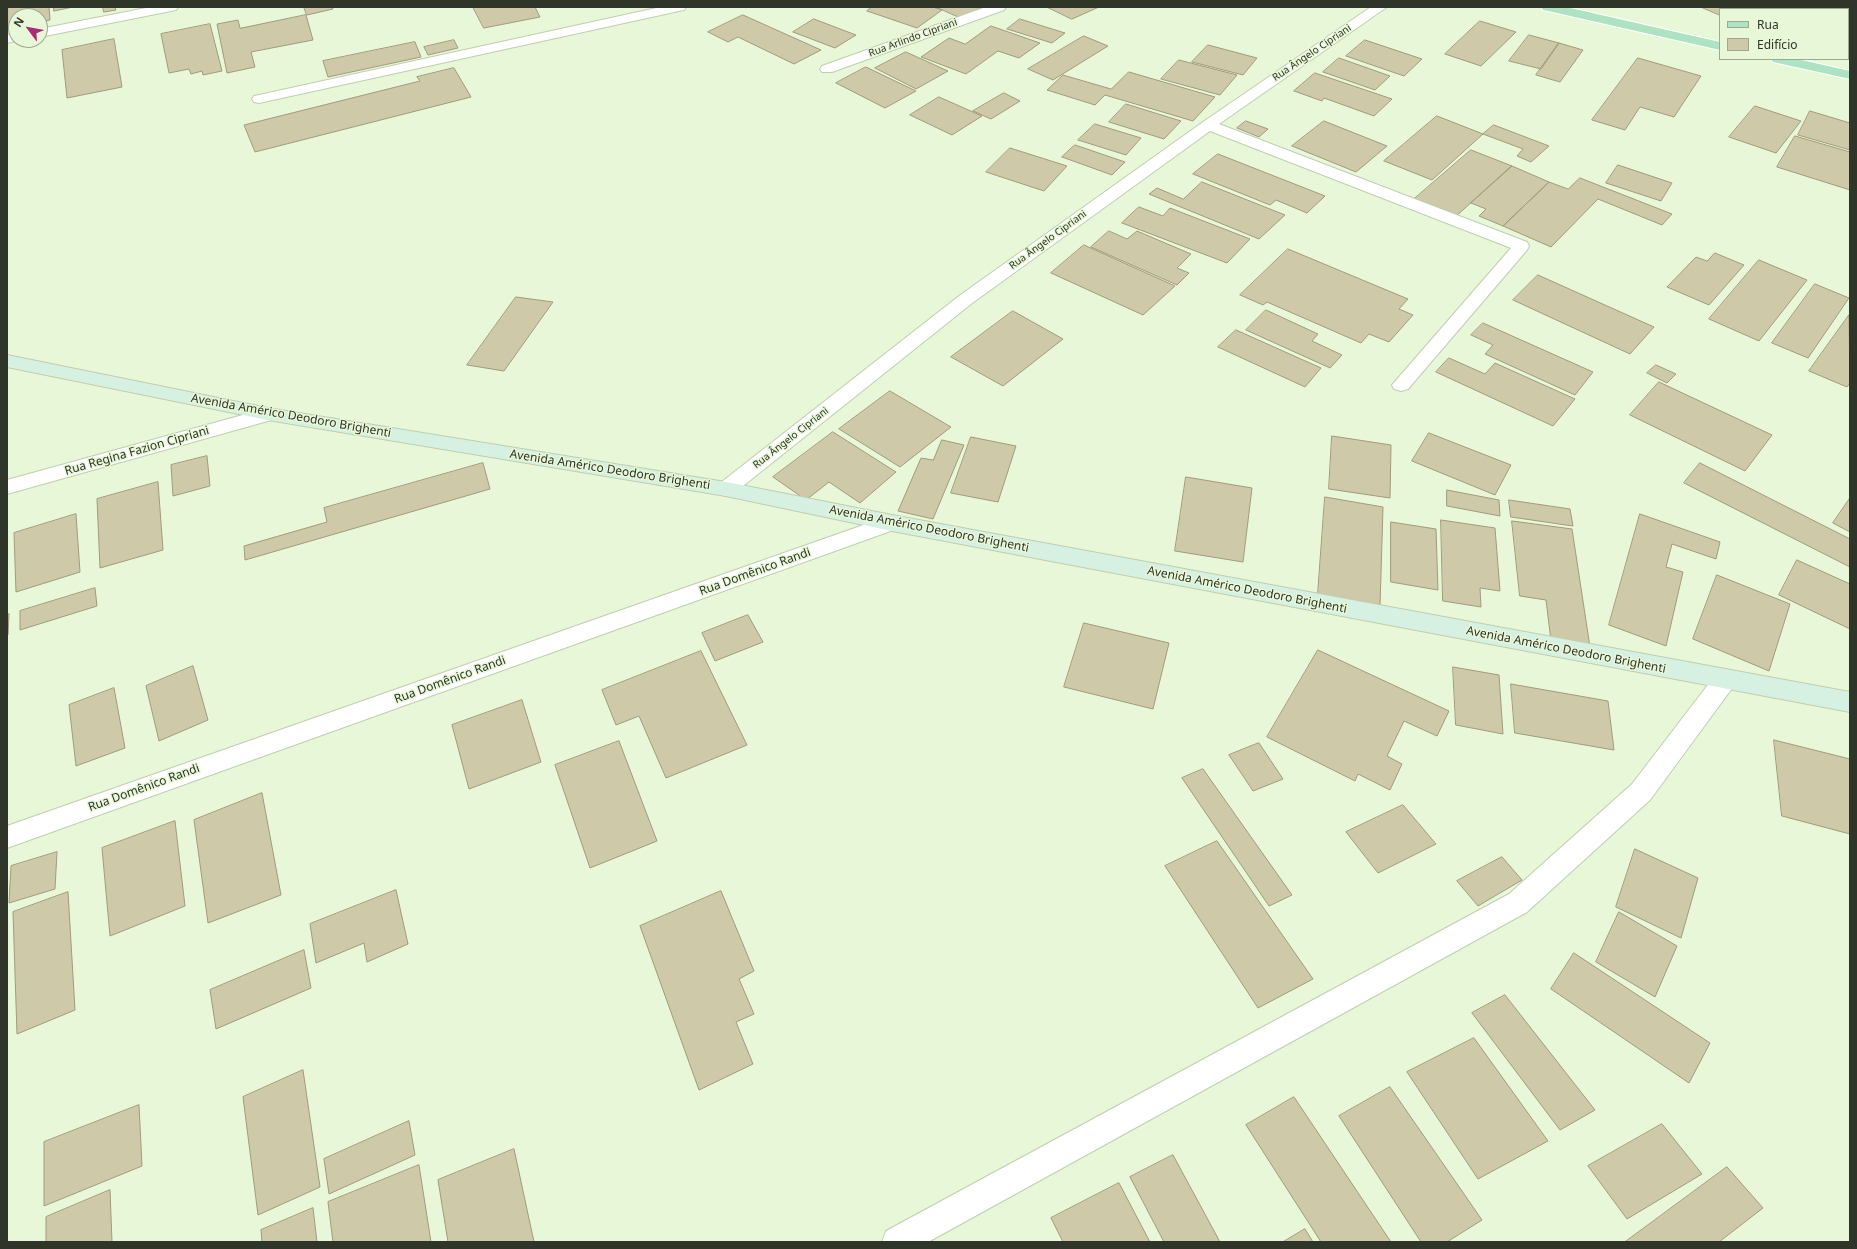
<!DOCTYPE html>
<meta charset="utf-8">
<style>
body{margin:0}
#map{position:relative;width:1857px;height:1249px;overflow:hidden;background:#e8f7d7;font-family:"Noto Sans",sans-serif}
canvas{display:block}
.frame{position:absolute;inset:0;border:8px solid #2f3529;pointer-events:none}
.legend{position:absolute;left:1719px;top:8px;width:130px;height:52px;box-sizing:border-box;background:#e8f7d7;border:1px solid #9ea991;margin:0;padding:5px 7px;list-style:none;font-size:12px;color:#2f3529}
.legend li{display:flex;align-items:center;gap:8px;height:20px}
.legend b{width:20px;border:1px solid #9ea991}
.north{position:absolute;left:8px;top:8px;width:40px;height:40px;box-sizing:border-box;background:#e8f7d7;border:1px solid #9ea991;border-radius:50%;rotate:302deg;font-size:11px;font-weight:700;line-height:16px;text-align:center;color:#2f3529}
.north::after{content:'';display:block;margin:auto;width:14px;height:18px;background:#ac2b78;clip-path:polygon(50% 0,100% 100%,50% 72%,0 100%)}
</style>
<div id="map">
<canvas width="1857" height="1249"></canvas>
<div class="frame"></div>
<ul class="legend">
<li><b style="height:5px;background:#ade3c2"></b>Rua</li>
<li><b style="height:11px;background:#cec9a8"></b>Edifício</li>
</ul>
<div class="north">N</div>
</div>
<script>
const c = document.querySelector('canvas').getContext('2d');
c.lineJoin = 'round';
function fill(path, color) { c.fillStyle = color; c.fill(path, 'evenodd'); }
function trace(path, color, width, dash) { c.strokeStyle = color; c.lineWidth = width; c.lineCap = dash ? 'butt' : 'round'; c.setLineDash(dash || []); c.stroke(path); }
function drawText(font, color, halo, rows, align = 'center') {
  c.font = font + ' "Noto Sans",sans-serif'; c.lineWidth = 3; c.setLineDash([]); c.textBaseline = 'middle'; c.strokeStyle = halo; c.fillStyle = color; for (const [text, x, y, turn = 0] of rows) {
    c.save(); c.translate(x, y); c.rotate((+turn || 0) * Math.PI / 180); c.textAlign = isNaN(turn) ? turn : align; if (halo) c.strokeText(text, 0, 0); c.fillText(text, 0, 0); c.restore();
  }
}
const building = new Path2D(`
 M8,7h41l1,13 -10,2v-6h-24v10l-8,2z
 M54,7h19l-19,4z
 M103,7h12l1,3 -12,2z
 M304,7h28l1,2 -26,6z
 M473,7h62l5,10 -56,11z
 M872,7h61l9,3 -25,18 -50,-17z
 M936,7h47l-22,11z
 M1047,7h52l-27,12z
 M1701,7h37l-5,2h-13v6z
 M1794,7h53l-1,2h-53z
 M306,15l7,25 -62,12 4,15 -28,6 -10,-49 21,-4 2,8z
 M743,15l78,35 -27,14 -56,-27 -10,5 -20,-10z
 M814,19l42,16 -21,13 -42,-16z
 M1020,19l45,14 -13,10 -45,-14z
 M1480,21l36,11 -35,34 -36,-12z
 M210,24l12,47 -19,4 -1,-4 -11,3 -2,-5 -20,4 -8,-39z
 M991,26l49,17 -21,15 -21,-7 -32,23 -45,-17 28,-19 16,6z
 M1529,35l30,8 -18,26 -32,-8z
 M1084,36l24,10 -55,34 -25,-11z
 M114,39l8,48 -55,11 -5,-48z
 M454,40l4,8 -30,7 -4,-8z
 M1365,40l57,19 -18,17 -58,-20z
 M415,42l6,15 -93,20 -5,-16z
 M1559,43l24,7 -23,32 -24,-7z
 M1208,45l49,13 -14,17 -51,-13z
 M906,52l42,19 -32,18 -41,-21z
 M1339,58l51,18 -15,14 -52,-18z
 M1638,58l63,18 -27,41 -34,-10 -15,23 -33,-10z
 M1179,60l58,15 -17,20 -59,-16z
 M866,67l50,24 -31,17 -49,-25z
 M454,68l17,29 -216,55 -11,-27 176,-44 -3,-4z
 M1129,72l86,25 -22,24 -88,-26 -10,10 -48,-15 16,-15 48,14z
 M1315,73l77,26 -18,17 -50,-18 -2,3 -28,-10z
 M1004,93l16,8 -29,18 -18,-8z
 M939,97l43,19 -30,19 -42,-20z
 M1126,104l55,17 -17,18 -55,-17z
 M1755,106l46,15 -25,32 -47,-16z
 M1810,111l40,12v27l-52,-15z
 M1437,116l46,18 -51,46 -48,-19z
 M1246,121l22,8 -9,8 -22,-9z
 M1324,121l63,25 -31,26 -64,-26z
 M1095,124l46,14 -15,17 -48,-15z
 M1494,125l55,21 -18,16 -14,-6 6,-7 -40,-15z
 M1795,136l55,16v38l-73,-23z
 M1075,145l50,17 -13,13 -50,-18z
 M1010,148l57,18 -23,25 -58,-19z
 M1471,150l41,16 -57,51 -42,-17z
 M1218,154l107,42 -18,17 -31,-13 -6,5 -77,-31z
 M1618,165l54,18 -11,18 -55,-18z
 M1512,166l37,16 -46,44 -24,-10 7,-7 -15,-6z
 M1580,178l92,36 -10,11 -64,-26 -47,48 -48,-21 46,-44 19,7z
 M1202,182l83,33 -26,24 -110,-45 8,-6 26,11z
 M1139,207l24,9 7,-8 80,31 -23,24 -105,-40z
 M1109,231l18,8 10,-8 54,23 -14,14 12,5 -12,12 -86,-38z
 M1084,245l91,41 -32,29 -92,-42z
 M1288,249l120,50 -9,10 14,6 -24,27 -20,-8 -8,9 -94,-41 -4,3 -23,-10z
 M1715,253l29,12 -35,40 -42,-18 29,-30 11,4z
 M1759,260l48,20 -48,61 -50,-22z
 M1538,275l116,52 -24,27 -117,-54z
 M1815,284l34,14 -41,60 -36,-15z
 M516,297l37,5 -49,69 -37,-6z
 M1266,310l52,24 -6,7 30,14 -12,13 -84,-38z
 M1013,311l50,28 -60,47 -52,-29z
 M1849,315l1,68 -3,4 -38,-16z
 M1483,323l110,49 -18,23 -90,-41 8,-9 -22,-10z
 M1236,330l85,38 -16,19 -87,-40z
 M1449,358l36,16 10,-11 80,36 -22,27 -117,-54z
 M1656,365l20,9 -9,9 -20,-10z
 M1659,382l113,53 -27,36 -115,-56z
 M890,391l61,36 -51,40 -61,-38z
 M833,432l63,40 -36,31 -31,-21 -23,18 -33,-23z
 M1429,433l82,32 -16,30 -83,-34z
 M1332,436l59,9 -1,53 -61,-9z
 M971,437l45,9 -18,56 -47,-9z
 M942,440l22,5 -31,74 -35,-8 23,-53 12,2z
 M207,456l3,30 -37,10 -2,-31z
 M483,463l7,26 -245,71 -1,-14 83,-24 -3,-14z
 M1700,463l150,76v28l-166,-84z
 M1186,477l66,11 -9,74 -68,-11z
 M158,482l5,68 -63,18 -3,-69z
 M1447,490l52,10 1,16 -53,-10z
 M1325,497l58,10 -3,99 -62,-12z
 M1850,498v34l-17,-9z
 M1509,500l61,9 3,17 -62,-9z
 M76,514l4,58 -64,20 -2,-59z
 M1640,514l80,28 -4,17 -44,-15 -6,23 17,5 -17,74 -57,-21z
 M1441,520l54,8 5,63 -20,-3 1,19 -38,-6z
 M1512,521l60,8 18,118 -39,-6 -5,-41 -26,-4z
 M1391,522l45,7 2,61 -47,-8z
 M1797,560l53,24v45l-71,-34z
 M1717,575l73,29 -21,67 -76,-32z
 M95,588l2,18 -77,24v-19z
 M9,614l-1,21 -1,1v-21z
 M748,615l15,27 -48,19 -13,-28z
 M1084,623l85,20 -16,66 -89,-22z
 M1318,650l131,61 -12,25 -33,-15 -17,35 15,8 -12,26 -32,-16 -3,7 -88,-44z
 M701,651l46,94 -81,33 -27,-62 -23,9 -14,-35z
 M193,666l15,54 -49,21 -13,-55z
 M1453,667l46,8 4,59 -47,-9z
 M1511,684l97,17 6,49 -99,-17z
 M114,688l11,60 -49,18 -7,-61z
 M522,700l19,62 -72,27 -17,-64z
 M1774,740l76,19v75l-68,-18z
 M619,741l38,100 -67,27 -35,-103z
 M1259,743l24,36 -30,12 -24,-36z
 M1203,769l89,126 -23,11 -87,-128z
 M262,793l19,102 -73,28 -14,-103z
 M1403,805l33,39 -58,29 -32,-41z
 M175,821l10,85 -75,30 -8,-88z
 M1217,841l96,138 -55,29 -93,-142z
 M1635,849l63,29 -17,60 -65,-31z
 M57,852l-2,37 -46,14 2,-37z
 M1502,857l20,23 -44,26 -21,-25z
 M396,890l12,54 -41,18 -3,-19 -48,20 -6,-39z
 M721,891l33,80 -15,8 15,35 -18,8 17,42 -54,26 -59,-164z
 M68,892l7,118 -58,24 -4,-122z
 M1619,912l58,34 -22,51 -59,-35z
 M304,950l7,38 -95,41 -6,-39z
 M1574,953l136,90 -21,40 -138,-94z
 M1505,995l90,115 -35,20 -88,-117z
 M1474,1038l74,103 -70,38 -71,-107z
 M303,1070l17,117 -62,28 -15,-118z
 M1390,1087l92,133 -35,22h-26l-82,-126z
 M1294,1097l97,145h-70l-75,-117z
 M139,1105l3,61 -98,40v-64z
 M409,1121l6,34 -86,39 -5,-35z
 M1662,1124l40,50 -75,45 -39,-53z
 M514,1149l20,93h-86l-10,-62z
 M1173,1155l47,87h-56l-34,-65z
 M419,1165l12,77h-98l-5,-40z
 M1727,1167l36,41 -44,34h-94z
 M1119,1183l31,59h-87l-12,-24z
 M110,1190l2,52h-66v-25z
 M313,1208l4,34h-55l-1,-12z
 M1305,1229l8,13h-30z`);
const street = new Path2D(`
 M151,7h27l-2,3 -5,1 -131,26v-8z
 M661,7h25l-2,3 -5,1 -420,92 -5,-1 -2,-3 2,-3 5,-1z
 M986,7h20l-2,3 -172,62h-10l-2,-3 2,-3z
 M1371,7h16l-168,117 308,118 2,4 -2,4 -119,139 -7,2 -7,-2 -2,-4 119,-137 -301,-117 -239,173 -238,190 -7,2 -7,-2 -3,-5 3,-5 240,-188 244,-174z
 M16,33v7h4l-13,3v-8z
 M268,408l7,1 3,5 -3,5 -268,75v-14z
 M892,515l7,3 3,5 -3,5 -892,320v-22z
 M1725,671l8,2 3,7 -3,7 -83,113 -123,112 -599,330h-46l4,-11 623,-337 123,-110 85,-111z`);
const secondary = new Path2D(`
 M7,355l261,53 458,74 166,33 958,177v20l-958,-181 -166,-35 -458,-76 -261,-53z`);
const primary = new Path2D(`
 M1541,7h25l154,35v8l-172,-39 -5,-1z
 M1771,59h26l53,12v8l-77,-17z`);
const farStreetnames = [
 ["Rua Arlindo Cipriani",913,38,-20],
 ["Rua Ângelo Cipriani",1312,53,-34],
 ["Rua Ângelo Cipriani",1048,240,-36],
 ["Rua Ângelo Cipriani",791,438,-38]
];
const streetNames = [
 ["Avenida Américo Deodoro Brighenti",291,416,10],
 ["Rua Regina Fazion Cipriani",137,451,-16],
 ["Avenida Américo Deodoro Brighenti",610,470,9],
 ["Avenida Américo Deodoro Brighenti",929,529,11],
 ["Rua Domênico Randi",755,572,-20],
 ["Avenida Américo Deodoro Brighenti",1247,590,11],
 ["Avenida Américo Deodoro Brighenti",1566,650,11],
 ["Rua Domênico Randi",450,680,-20],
 ["Rua Domênico Randi",144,788,-20]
];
fill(building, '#cec9a8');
trace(building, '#a09b7b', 1);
trace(street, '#c0ceaf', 2);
trace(secondary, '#c0ceaf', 2);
trace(primary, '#fff', 2);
fill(street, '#fff');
fill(secondary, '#d6f1e1');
fill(primary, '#ade3c2');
drawText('10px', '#2f3529', '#e8f7d7', farStreetnames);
drawText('12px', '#2f3529', '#e8f7d7', streetNames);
</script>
